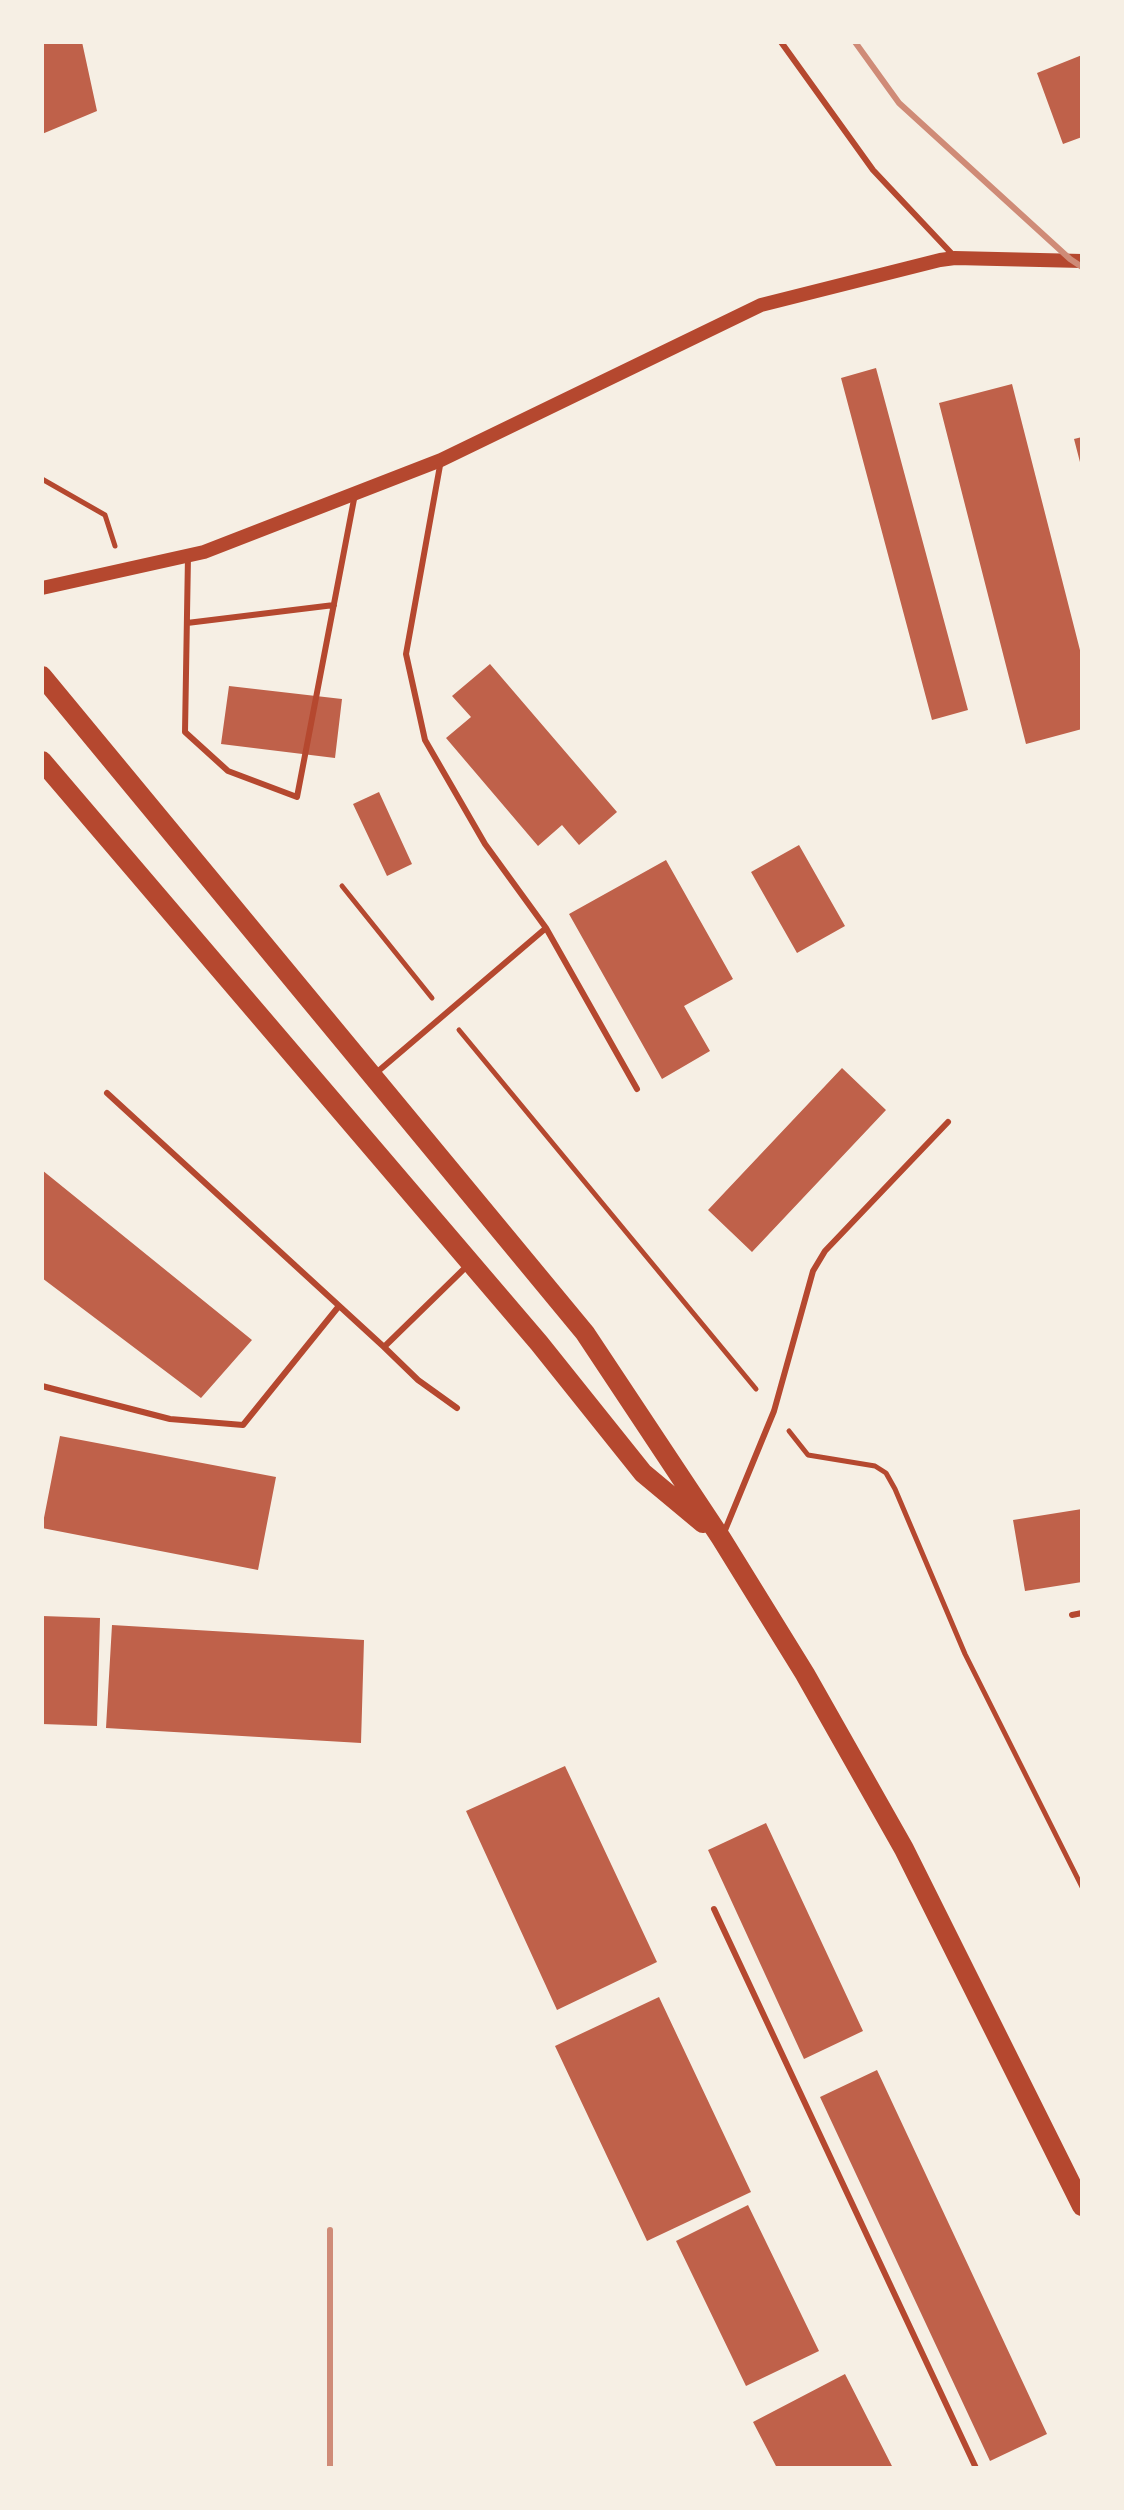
<!DOCTYPE html>
<style>
body{margin:0}
#map{position:relative;width:1124px;height:2510px;overflow:hidden;background:#f6efe4;font-family:Commissioner,sans-serif}
canvas{display:block}
.frame{position:absolute;inset:0;border:44px solid #f6efe4;pointer-events:none}
</style>
<div id="map">
<canvas width="1124" height="2510"></canvas>
<div class="frame"></div>
</div>
<script>
const c = document.querySelector('canvas').getContext('2d');
c.lineJoin = 'round';
function fill(path, color) { c.fillStyle = color; c.fill(path, 'evenodd'); }
function trace(path, color, width, dash) { c.strokeStyle = color; c.lineWidth = width; c.lineCap = dash ? 'butt' : 'round'; c.setLineDash(dash || []); c.stroke(path); }
const building = new Path2D(`
 M42,42h40l15,69 -55,23z
 M1082,55v82l-19,7 -26,-71z
 M876,368l92,342 -36,10 -91,-342z
 M1012,384l70,274v71l-56,15 -87,-341z
 M1082,437v28l-1,1 -7,-27z
 M490,664l127,148 -38,33 -17,-20 -24,21 -92,-108 25,-21 -19,-21z
 M229,686l113,13 -7,59 -114,-14z
 M379,792l33,72 -25,12 -34,-72z
 M799,845l46,81 -48,27 -46,-81z
 M666,860l67,119 -49,27 26,45 -48,28 -93,-165z
 M842,1068l44,42 -134,142 -44,-42z
 M42,1170l210,170 -51,58 -159,-120z
 M60,1436l216,41 -18,93 -216,-42z
 M1082,1509v73l-57,9 -12,-71z
 M42,1616l58,2 -3,108 -55,-2z
 M112,1625l252,15 -3,103 -255,-15z
 M565,1766l92,196 -100,48 -91,-199z
 M766,1823l97,208 -59,28 -96,-209z
 M659,1997l92,195 -104,49 -92,-195z
 M877,2070l170,364 -57,27 -170,-364z
 M748,2205l71,146 -73,35 -70,-145z
 M845,2374l48,94h-116l-24,-46z`);
const path = new Path2D(`
 M42,479l63,36 10,31
 M342,886l90,112
 M459,1030l297,359
 M789,1431l19,24 67,11 11,7 9,16 70,165 117,233`);
const service = new Path2D(`
 M781,42l92,128 80,85
 M188,556l-3,176 43,39 69,26 58,-303
 M187,623l147,-18
 M546,928l91,161
 M376,1073l170,-145 -61,-84 -60,-104 -19,-86 35,-194
 M107,1093l277,254 84,-82
 M384,1347l34,33 39,28
 M42,1386l128,33 73,6 96,-119
 M723,1535l51,-124 39,-140 12,-20 123,-129
 M1072,1615l10,-2
 M714,1909l262,559`);
const tertiary = new Path2D(`
 M42,588l162,-36 237,-92 320,-155 179,-45 15,-2 127,3`);
const primary = new Path2D(`
 M42,676l543,657 136,205 84,136 99,175 178,357
 M42,761l497,582 104,130 60,50`);
const rail = new Path2D(`
 M855,42l44,61 171,156 12,8
 M330,2468v-238`);
fill(building, '#bf614a');
trace(path, '#b5482f', 5);
trace(service, '#b5482f', 6);
trace(tertiary, '#b5482f', 14);
trace(primary, '#b5482f', 20);
trace(rail, '#cf8b77', 6);
</script>
